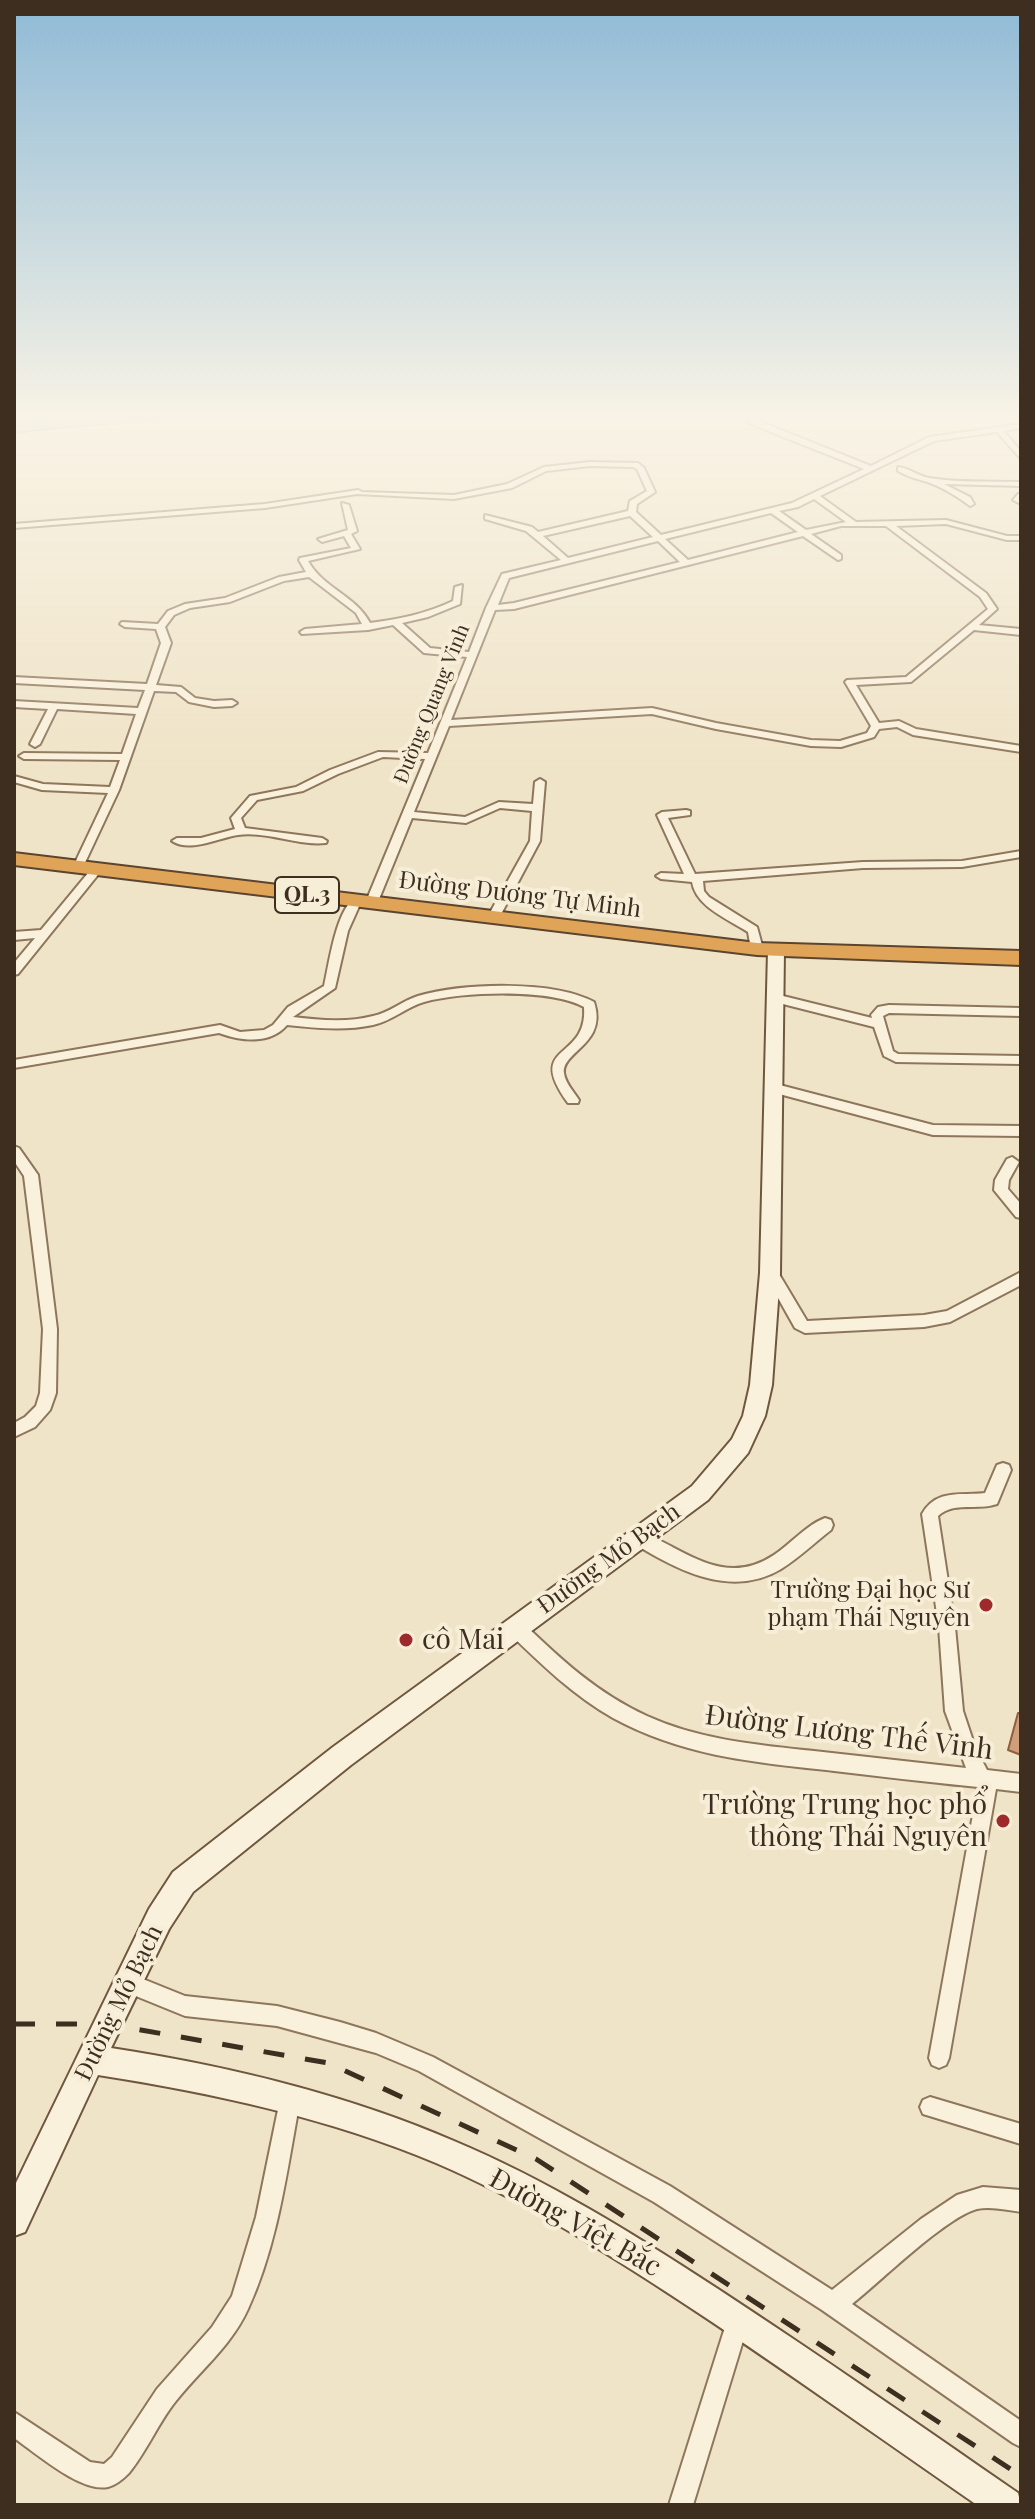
<!DOCTYPE html>
<meta charset="utf-8">
<style>
body{margin:0}
#map{position:relative;width:1035px;height:2519px;overflow:hidden;background:#f0e4c8;font-family:"Playfair Display",serif}
canvas{display:block}
.frame{position:absolute;inset:0;border:16px solid #3d2e20;pointer-events:none}
</style>
<div id="map">
<canvas width="1035" height="2519"></canvas>
<div class="frame"></div>
</div>
<script>
const c = document.querySelector('canvas').getContext('2d');
c.lineJoin = 'round';
function fill(path, color) { c.fillStyle = color; c.fill(path, 'evenodd'); }
function trace(path, color, width, dash) { c.strokeStyle = color; c.lineWidth = width; c.lineCap = dash ? 'butt' : 'round'; c.setLineDash(dash || []); c.stroke(path); }
function drawText(font, color, halo, rows, align = 'center') {
  c.font = font + ' "Playfair Display",serif'; c.lineWidth = 8; c.setLineDash([]); c.textBaseline = 'middle'; c.strokeStyle = halo; c.fillStyle = color; for (const [text, x, y, turn = 0] of rows) {
    c.save(); c.translate(x, y); c.rotate((+turn || 0) * Math.PI / 180); c.textAlign = isNaN(turn) ? turn : align; if (halo) c.strokeText(text, 0, 0); c.fillText(text, 0, 0); c.restore();
  }
}
const water = new Path2D(`
 M14,418h152c-51,7 -102,8 -152,15z`);
const building = new Path2D(`
 M1018,1713h3v42l-13,-5z`);
const street = new Path2D(`
 M748,419h6l117,47 58,-29 92,-13v4l-17,3 17,21v7l-24,-27 -63,9 -114,55 36,26 90,-2 61,16h14v4h-14l-61,-16 -50,2 90,67 11,16 -18,16 42,4v6l-47,-5 -63,52 -55,3 23,38 20,-2 17,8 105,17v6l-108,-17 -16,-8 -18,2 -5,8 -33,10 -30,-1 -95,-17 -64,-15 -203,12 -35,86 51,5 34,-15 34,2 2,-22 5,-3 5,3 -5,59 -41,77 -6,4 -6,-4 43,-77 2,-30 -32,-3 -34,15 -54,-5 -35,86 -6,4 -6,-4 60,-145 -42,-2 -45,17 -35,17 -46,9 -16,18 4,10 77,10 5,3 -1,2c-29,3 -59,-12 -88,-8 -20,3 -48,18 -66,6l5,-3h24l34,-9 -4,-11 19,-22 46,-9 34,-17 48,-18 50,1 39,-96 -43,-4 -31,-28 -25,5 -66,4 -2,-2 5,-3 57,-5 -6,-11 -47,-36 -25,4 -54,21 -40,6 -16,7 -9,12 6,16 -15,42 25,2 14,11 19,3 18,-1 5,3 -5,3 -18,1 -25,-5 -13,-10 -22,-1 -35,99 -37,79 -4,1 -5,-3 35,-74 -66,-3 -28,-8v-6l29,8 67,3 10,-27 -96,-1 -5,-3 5,-3 98,1 14,-40 -79,-5 -17,35 -5,3 -5,-3 18,-35 -34,-2v-6l124,7 7,-18 -131,-7v-6l133,7 14,-41 -5,-14 -31,-2 -5,-3 2,-2 36,2 10,-13 17,-7 40,-6 54,-21 27,-5 -7,-12 1,-2 51,-10 -7,-12 -22,6 -4,-3 30,-9 -6,-27 7,2 8,26 -6,3 9,15 -52,12c15,27 48,35 62,62 29,-4 56,-9 83,-22l2,-14 7,-2 -2,19 -32,13 -26,6 28,25 39,4 17,-44 16,-34 59,-14 -35,-29 -41,-12v-4l47,12 6,5 90,-21 2,-10 17,-10 -10,-22 -4,-2 -43,-1 -44,5 -34,17 -58,11 -97,-5 -92,14 -251,20v-4l251,-20 93,-14 4,2 92,3 53,-11 37,-17 46,-5 48,1 6,5 11,24 -18,12 -1,8 25,23 131,-32 72,-34 -116,-46zM814,499l32,23 -40,8 -27,-19 19,-4zM771,513l27,19 -110,28 -23,-21zM630,516l23,21 -85,21 -25,-22zM841,526h45l94,71 8,12 -82,68 -59,3 -2,2 26,44 -4,7 -27,8 -29,-1 -95,-17 -64,-15 -201,12 44,-110 19,-1 289,-73 35,24 3,-1v-4l-30,-21zM658,541l22,21 -166,41 -16,2 11,-27z
 M898,467c11,1 20,9 31,11 29,5 62,3 92,4v4l-77,-2 26,13 4,7 -4,2c-10,-8 -27,-18 -40,-23 -12,-4 -22,-6 -32,-12z
 M1018,494h3v10l-8,-4z
 M686,810l4,1v4l-22,3 27,56 168,-12 99,-1 59,-10v6l-59,10 -99,1 -160,13 1,10 5,6 48,30 6,22 -6,4 -6,-4 -3,-17c-20,-13 -52,-25 -56,-50l-31,-3 -5,-3 5,-3 23,1 -27,-59 5,-3z
 M97,866l5,3 -1,2 -83,103 -4,1v-12l21,-25 -21,2v-8l27,-2 52,-63z
 M355,898l6,4 -13,29 -13,57 -42,29c26,3 54,6 80,-1 16,-3 29,-15 45,-20 45,-13 135,-16 176,6 14,42 -32,49 -30,71 1,10 10,19 15,27l-1,3h-10c-44,-61 20,-41 16,-96 -35,-19 -121,-15 -160,-5 -18,5 -32,19 -51,23 -28,6 -58,3 -86,0 -17,20 -46,16 -68,8l-205,35v-8l206,-35 20,7 24,-2 9,-5 15,-18 36,-21c5,-22 12,-76 31,-88z
 M775,994l97,24 -1,-3 7,-8 11,-2 132,3v8l-132,-3 -6,3 10,35 5,3 123,2v8l-125,-2 -12,-6 -10,-29 -103,-26 -2,-3z
 M772,1083l161,42 88,1v10l-88,-1 -165,-44 -2,-3 2,-3z
 M14,1146l5,2 19,27 19,154 -1,64 -6,17 -15,17 -21,10v-14l11,-6 11,-11 4,-13 3,-64 -19,-153 -10,-15z
 M1012,1157l7,5 -10,18 -1,9 13,15v14l-5,-1 -22,-27 1,-10 12,-21z
 M771,1267l5,2 31,52 117,-6 23,-4 74,-39v13l-71,37 -26,5 -119,6 -10,-5 -31,-55 2,-4z
 M1003,1463l6,2 2,5 -14,34c-20,7 -43,-3 -59,12l17,111 8,84 12,36 12,23 34,4v18l-25,-3 -47,269 -3,7 -7,3 -7,-3 -3,-7 49,-271c-51,-5 -101,-11 -152,-17 -76,-8 -145,-15 -213,-52 -39,-22 -72,-54 -104,-85l-2,-6 2,-6 6,-2 6,2c38,37 77,73 126,95 53,24 111,29 167,35 51,6 101,11 152,17l-21,-57 -6,-84 -17,-113c15,-26 39,-18 63,-21l12,-28z
 M825,1518l6,2 2,5 -2,5c-17,13 -32,28 -50,39 -50,30 -104,1 -148,-26l-2,-5 2,-5 6,-2c45,17 84,58 135,24 17,-11 32,-30 51,-37z
 M128,1973l57,23 92,10 63,16 36,11 57,24 237,129 162,104 89,-71 36,-24 26,-8 38,3v22c-14,-2 -30,-6 -44,-3 -31,8 -97,73 -125,95l169,117v26l-8,-4 -191,-133 -168,-108 -235,-131 -43,-18 -99,-27 -92,-10 -64,-26 -3,-7 3,-7z
 M290,2090l7,3 3,7c-13,70 -22,144 -52,209 -17,38 -51,64 -76,97 -16,22 -26,46 -43,67 -6,6 -13,12 -21,14 -27,6 -72,-34 -94,-49v-26l76,50 14,2 8,-7 45,-68 55,-62 20,-31 24,-79 24,-117 3,-7z
 M930,2097l91,27v20l-98,-30 -3,-7 3,-7z
 M738,2310l8,3 3,8 -56,184h-24l58,-184 3,-8z`);
const secondary = new Path2D(`
 M776,946l8,5 -4,322 -8,112 -7,31 -17,37 -40,47 -357,265 -158,127 -24,37 -58,119c117,18 234,46 343,93 93,39 180,93 264,148 101,66 200,135 300,204l3,12h-44c-103,-71 -204,-144 -309,-212 -74,-48 -150,-95 -232,-130 -107,-45 -223,-70 -338,-88l-73,157 -11,4v-49l135,-278 24,-37 160,-125 359,-261 40,-47 11,-23 7,-31 10,-112 8,-322z`);
const highway = new Path2D(`
 M14,853l743,90 264,8v14l-264,-10 -743,-90z`);
const rail = new Path2D(`
 M14,2024h93l221,39 208,96 485,317`);
const markers = [
 [986,1605,8,"#9e2a2b"],
 [406,1640,8,"#9e2a2b"],
 [1003,1821,8,"#9e2a2b"]
];
const farStreetnames = [
 ["Đường Quang Vinh",432,704,-68]
];
const shields = [
 [307,895,64]
];
const shieldNames = [
 ["QL.3",307,895]
];
const streetNames = [
 ["Đường Dương Tự Minh",520,895,7],
 ["Đường Mỏ Bạch",609,1559,-36],
 ["Đường Mỏ Bạch",119,2003,-64]
];
const poiNames = [
 ["Trường Đại học Sư",970,1591],
 ["phạm Thái Nguyên",970,1619]
];
const nearPoinames = [
 ["cô Mai",422,1640],
 ["Trường Trung học phổ",987,1805,"right"],
 ["thông Thái Nguyên",987,1837,"right"]
];
const nearStreetnames = [
 ["Đường Lương Thế Vinh",849,1733,7],
 ["Đường Việt Bắc",575,2223,29]
];
fill(water, '#a9c4bc');
trace(water, '#6f938a', 2);
fill(building, '#cf9f7d');
trace(building, '#8d5f41', 2);
trace(street, '#8d765c', 4);
trace(secondary, '#6f573f', 4);
trace(highway, '#5b4430', 4);
fill(street, '#faf1dc');
fill(secondary, '#faf1dc');
fill(highway, '#e0a458');
trace(rail, '#3d2e20', 5, [21, 21]);
const sky = c.createLinearGradient(0, 0, 0, 771);
sky.addColorStop(0, '#8fbad6');
sky.addColorStop(0.54, '#f8f3e6');
sky.addColorStop(1, '#f8f3e600');
c.fillStyle = sky;
c.fillRect(0, 0, 1035, 771);
for (const [x, y, r, color] of markers) { const dot = new Path2D(); dot.arc(x, y, r, 0, 2 * Math.PI); c.fillStyle = color; c.fill(dot); trace(dot, '#f7eed8', 3); }
drawText('20px', '#3d2e20', '#f7eed8', farStreetnames);
for (const [x, y, w] of shields) { const box = new Path2D(); box.roundRect(x - w / 2, y - 18, w, 36, 6); c.fillStyle = '#f7eed8'; c.fill(box); trace(box, '#3d2e20', 2); }
drawText('bold 22px', '#3d2e20', null, shieldNames);
drawText('24px', '#3d2e20', '#f7eed8', streetNames);
drawText('24px', '#3d2e20', '#f7eed8', poiNames, 'right');
drawText('28px', '#3d2e20', '#f7eed8', nearPoinames, 'left');
drawText('28px', '#3d2e20', '#f7eed8', nearStreetnames);
</script>
